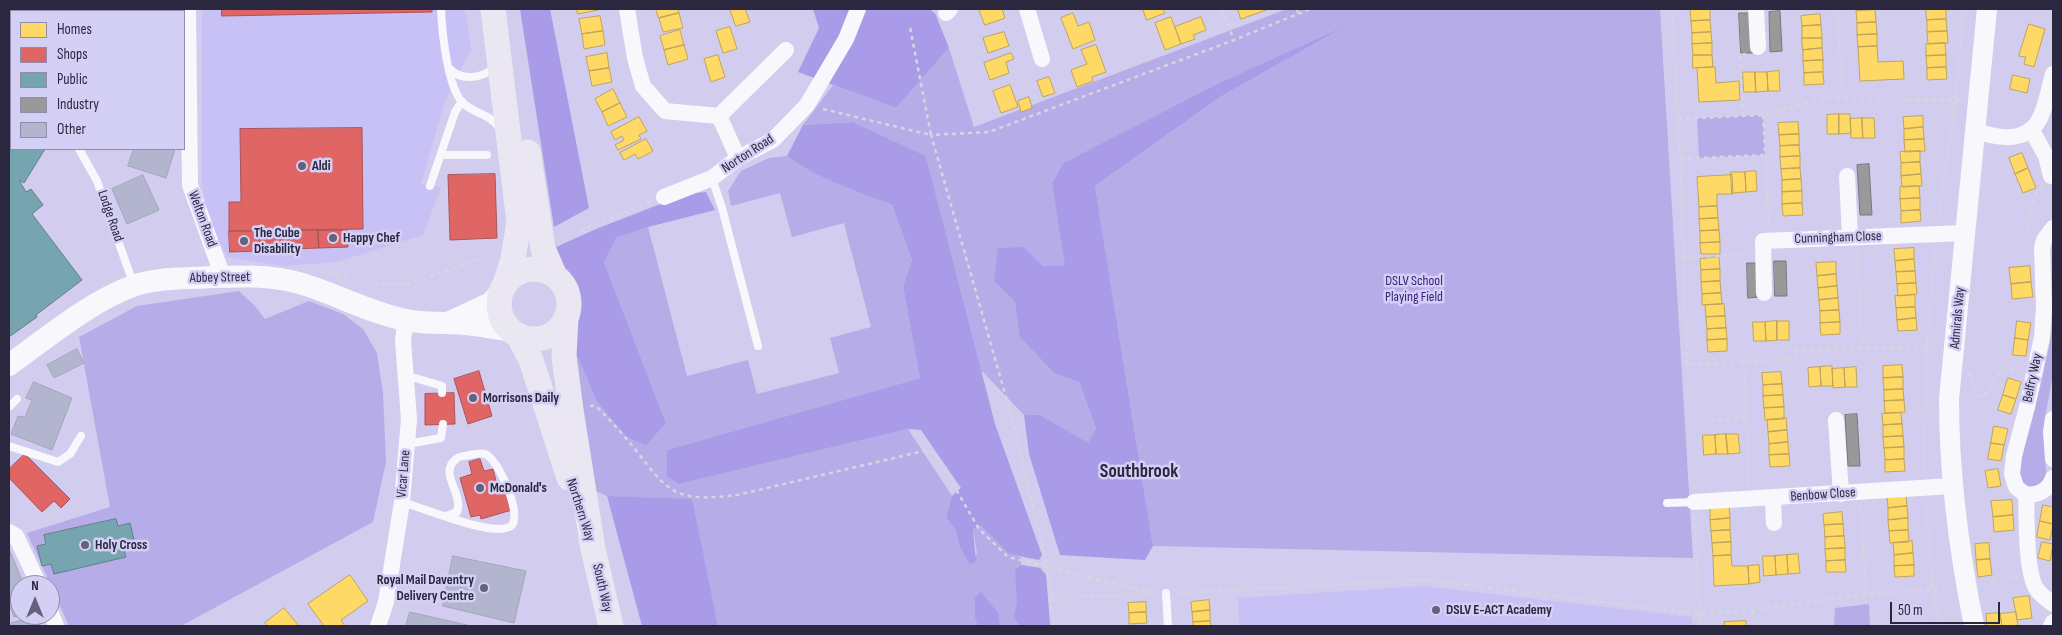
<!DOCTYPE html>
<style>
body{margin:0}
#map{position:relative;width:2062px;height:635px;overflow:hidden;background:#d2cdee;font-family:"Sofia Sans Condensed",sans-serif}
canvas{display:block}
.frame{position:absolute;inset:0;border:10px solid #2b273f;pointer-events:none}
.legend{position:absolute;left:10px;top:10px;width:175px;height:140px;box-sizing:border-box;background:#d4d0f5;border:1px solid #908cac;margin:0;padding:6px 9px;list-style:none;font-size:15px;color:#2b273f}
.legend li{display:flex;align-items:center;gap:10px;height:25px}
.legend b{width:25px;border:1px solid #908cac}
.north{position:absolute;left:10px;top:575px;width:50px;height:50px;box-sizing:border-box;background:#d4d0f5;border:1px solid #908cac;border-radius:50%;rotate:0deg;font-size:14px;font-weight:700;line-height:20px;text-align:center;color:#2b273f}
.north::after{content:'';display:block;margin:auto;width:18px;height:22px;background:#65617c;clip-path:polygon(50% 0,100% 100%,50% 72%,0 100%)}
.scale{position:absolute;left:1890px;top:602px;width:110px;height:22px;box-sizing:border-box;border:2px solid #2b273f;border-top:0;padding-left:6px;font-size:15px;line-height:18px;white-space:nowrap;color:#2b273f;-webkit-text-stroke:4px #d4d0f5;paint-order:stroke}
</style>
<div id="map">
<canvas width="2062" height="635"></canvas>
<div class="frame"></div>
<ul class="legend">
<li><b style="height:14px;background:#ffd966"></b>Homes</li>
<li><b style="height:14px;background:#e06666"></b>Shops</li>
<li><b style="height:14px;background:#76a5af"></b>Public</li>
<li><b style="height:14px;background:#999"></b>Industry</li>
<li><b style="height:14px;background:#b3b4ce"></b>Other</li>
</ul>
<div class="north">N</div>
<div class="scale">50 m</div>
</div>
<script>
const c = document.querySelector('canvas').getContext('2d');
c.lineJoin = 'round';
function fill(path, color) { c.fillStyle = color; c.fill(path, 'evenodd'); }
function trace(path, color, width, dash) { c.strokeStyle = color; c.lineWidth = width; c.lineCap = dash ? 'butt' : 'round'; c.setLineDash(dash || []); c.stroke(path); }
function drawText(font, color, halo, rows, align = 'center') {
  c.font = font + ' "Sofia Sans Condensed",sans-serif'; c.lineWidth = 5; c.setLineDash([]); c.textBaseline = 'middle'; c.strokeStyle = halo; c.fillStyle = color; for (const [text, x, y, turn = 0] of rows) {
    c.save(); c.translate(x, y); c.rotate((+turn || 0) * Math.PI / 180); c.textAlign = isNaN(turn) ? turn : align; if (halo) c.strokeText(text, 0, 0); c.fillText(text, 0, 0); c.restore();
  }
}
const built = new Path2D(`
 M202,9h263l6,40 -26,52 -24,83 20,3 -18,48 -86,27 -53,4 -56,-9 -20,-33 -6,-40z
 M1423,586l269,31 1,9h-454l-1,-28z`);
const green = new Path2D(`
 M1287,9h373l33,549 -540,-12 -58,-360 125,-89 117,-66 -120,53 -154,79 -11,20 14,82 -23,1 -19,-19 -30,34 21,21 6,35 33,36 25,9 17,46 -8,16 -48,-29h-16l-43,-45 -55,-214 -73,-34 -50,3 30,-40 63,23 53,-60 25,79z
 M1763,115l2,40 -66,3 -2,-40z
 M787,156c32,22 68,35 105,49l20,55 -9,27 17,91 -253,72 12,34 229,-55 44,67 -6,21 10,14 3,14 11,20 7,-12 -4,-23 7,-5 29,29 12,3v8l19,3 6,7 4,51h-332l-27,-126 -84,-4 -14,-6 -20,-144 23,54 70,23 -62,-161 12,-24 32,-11 39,149 61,-16 9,34 82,-21 -9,-35 41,-11 -27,-104 -52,14 -12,-44 -49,13 -3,-15 13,-20 28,-13z
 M239,291l16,15 10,13 44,-18 34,13 20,15 14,24 6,40 3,69 -13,60 -192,104h-112l-42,-93 83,-26 -31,-170 58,-31z
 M2053,315v59l-9,49 2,51 -4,10 -9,3 -9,-2 -7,-16 23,-81 10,-46z
 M1869,604l1,22h-36l1,-18z`);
const forest = new Path2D(`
 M520,9h30l39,199 -35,19z
 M813,9h116l6,4 14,35 -53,60 -98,-36 21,-44z
 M1344,27l-124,70 -125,89 58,360 -8,14 -85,-5 -31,-101 -5,-39h16l48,28 8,-15 -17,-46 -25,-9 -34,-36 -5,-35 -21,-21 4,-33 26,-1 19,19 22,-1 -13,-82 11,-20 154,-79z
 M853,122l73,34 69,268 47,131 -3,5 -30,-6 -29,-29 -7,5 3,31 -6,4 -11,-20 -3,-14 -10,-14 6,-21 9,-8 -40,-58 -13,-1 -229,55 -12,-8v-26l253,-72 -17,-91 9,-27 -20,-55c-36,-14 -73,-26 -105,-49l16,-31z
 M706,192l9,18 -67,17 -32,11 -12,24 62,161 -20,22 -19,-8 -31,-37 -23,-54 2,-21 -1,-34 -18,-44 40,-18 90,-35z
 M607,496l85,3 26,127h-76z
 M1021,565l19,3 6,7 4,51h-30l-6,-9 3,-15 -2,-32z
 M981,592l17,21 2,13h-22l-3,-9v-20z`);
const homes = new Path2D(`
 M577,9h21v1l-20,4z
 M656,9h22l1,4 -20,5z
 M730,9h15l5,13 -14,4z
 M979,9h23l3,9 -20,7z
 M1143,9h20l2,4 -18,7z
 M1238,9h31l-28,10z
 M1710,9v11l-19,1 -1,-11z
 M1926,9h20v10l-19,1z
 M1875,10l1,12 -19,1 -1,-12z
 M679,13l4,15 -20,4 -4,-14z
 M1073,13l5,13 11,-4 6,18 -22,9 -12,-31z
 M1820,14l1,11 -19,1 -1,-10z
 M600,16l3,15 -21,3 -3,-15z
 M1171,17l10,27 -16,6 -10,-27z
 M1201,17l5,13 -13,5 2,4 -14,5 -6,-17z
 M1946,19l1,12 -20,1v-12z
 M1710,20l1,12 -19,1 -1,-12z
 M1876,22l1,12 -20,1v-12z
 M2029,24l16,5 -11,38 -10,-3 2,-7 -7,-1z
 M1821,25l1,13h-20v-12z
 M730,27l7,22 -14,4 -7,-22z
 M680,30l4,15 -20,5 -4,-14z
 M603,31l2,14 -21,4 -2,-15z
 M1947,31l1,12 -20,1 -1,-12z
 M1004,32l5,14 -21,7 -5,-15z
 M1711,32l1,11 -20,1v-11z
 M1877,34v12l-19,1 -1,-12z
 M1802,38h20v10l-19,2z
 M1712,43v12h-19l-1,-11z
 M1945,43l1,12 -20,1v-12z
 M684,45l4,14 -20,6 -4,-15z
 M1096,45l10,27 -14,5 1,4 -16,6 -6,-17 16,-6 -6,-14z
 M1877,46l1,16 25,-1 1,18 -44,2 -2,-34z
 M1822,48l1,12 -20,1v-11z
 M607,53l2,15 -20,3 -3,-14z
 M1011,53l3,6 -8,3 3,11 -19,7 -6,-17z
 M718,55l7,22 -14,5 -7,-23z
 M1693,55h19l1,12 -20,1z
 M1946,55v12l-19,1 -1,-12z
 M1823,60v12l-19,1 -1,-12z
 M1715,67l1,16 23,-2 1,19 -41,2 -2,-34z
 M1946,67l1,12 -20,1v-12z
 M609,68l3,14 -20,4 -3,-15z
 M1779,71l1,20h-12l-1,-19z
 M1743,72h12l1,20h-12z
 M1755,72h12l1,19 -12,1z
 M1823,72l1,12 -20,1v-12z
 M2013,75l17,4 -3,14 -17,-4z
 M1049,77l6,16 -12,4 -6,-16z
 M1010,85l8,22 -17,6 -8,-22z
 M613,89l7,14 -18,9 -7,-13z
 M1029,97l3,11 -11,4 -3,-11z
 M620,103l7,14 -19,9 -6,-14z
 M1839,114h11l1,19 -12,1z
 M1839,114v20h-12v-19z
 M1923,116v11l-19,2 -1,-12z
 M639,117l8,14 -8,4 2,4 -23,11 -3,-5 9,-5 -2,-4 -7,4 -4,-8z
 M1862,118l1,20h-12l-1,-19z
 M1862,118h12l1,20h-12z
 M1798,122l1,12 -20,1 -1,-12z
 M1923,127l1,12 -20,1v-11z
 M1799,134v11l-19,1 -1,-11z
 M646,139l7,12 -15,8 -3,-5 -11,6 -4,-7z
 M1924,139l1,12 -20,1 -1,-12z
 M1799,145l1,11 -20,1v-11z
 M1920,151v11l-19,1 -1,-11z
 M2022,153l6,15 -13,6 -6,-16z
 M1800,156v12l-19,1 -1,-12z
 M1920,162l1,12 -20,2v-13z
 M1800,168l1,11 -19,1 -1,-11z
 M2028,168l8,20 -13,5 -8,-19z
 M1756,171l1,20 -11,1 -1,-20z
 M1731,172h14l1,20 -14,1z
 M1921,174l1,12 -20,1 -1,-11z
 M1732,175l1,19h-16v12l-18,1 -2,-30z
 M1801,179l1,12 -20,1v-12z
 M1919,186l1,12 -20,1v-12z
 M1802,191v12l-20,1v-12z
 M1920,198v12l-19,1 -1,-12z
 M1802,203l1,12 -20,1 -1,-12z
 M1717,206l1,12 -19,1v-12z
 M1920,210l1,11 -20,2v-12z
 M1718,218l1,12 -19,1 -1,-12z
 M1719,230l1,12 -20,1v-12z
 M1720,242v12h-19l-1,-11z
 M1914,248v11l-19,2 -1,-12z
 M1719,257l1,12 -19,1 -1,-11z
 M1914,259l1,12 -19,1 -1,-11z
 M1836,262v12l-19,2 -1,-13z
 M2030,266l1,16 -20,2 -2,-16z
 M1720,269v12l-19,1v-12z
 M1915,271l1,12 -19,1 -1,-12z
 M1836,274l1,12 -19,2 -1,-12z
 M1720,281l1,12 -19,1 -1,-12z
 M2031,282l2,15 -21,2 -1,-15z
 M1916,283l1,11 -19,2 -1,-12z
 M1837,286l1,12 -19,2 -1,-12z
 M1721,293l1,11 -20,1v-11z
 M1915,295v12l-19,1 -1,-12z
 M1838,298l1,12 -19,1 -1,-11z
 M1724,304l1,12 -19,1 -1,-12z
 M1915,307l1,11 -19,2 -1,-12z
 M1839,310l1,12 -20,1v-12z
 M1725,316l1,12 -19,1 -1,-12z
 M1916,318l1,12 -19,1 -1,-11z
 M1777,321v19l-11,1 -1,-19z
 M1777,321h12v19h-12z
 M2017,321l14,2 -3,17 -13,-2z
 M1753,322h12l1,19h-12z
 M1840,322v12l-19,1 -1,-12z
 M1726,328l1,11 -20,1v-11z
 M2015,338l13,2 -2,16 -13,-1z
 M1727,339v12l-19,1 -1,-12z
 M1902,365l1,12 -20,1v-12z
 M1832,366l1,20h-12l-1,-19z
 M1820,367l1,19 -12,1 -1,-19z
 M1856,367l1,20h-12l-1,-19z
 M1844,368l1,19 -12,1 -1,-19z
 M1781,372l1,12 -19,1 -1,-12z
 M1903,377v12l-19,1 -1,-12z
 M2008,378l13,4 -5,17 -13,-4z
 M1782,384l1,11 -20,1v-11z
 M1903,389l1,11 -20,1v-11z
 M1783,395l1,12 -20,1 -1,-12z
 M2003,395l13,4 -5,15 -13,-4z
 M1904,400l1,12 -20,1 -1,-12z
 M1784,407v12l-19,1 -1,-12z
 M1901,413l1,11 -19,1 -1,-11z
 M1786,418l1,12 -19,2 -1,-12z
 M1902,424l1,12 -20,1v-12z
 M1994,426l14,3 -4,16 -13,-2z
 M1787,430l1,12 -19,2 -1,-12z
 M1726,434l2,20h-12l-1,-19z
 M1726,434h12l2,19 -12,1z
 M1703,435h12l1,19 -12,1z
 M1903,436l1,11 -20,1 -1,-11z
 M1788,442l1,12 -20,1v-11z
 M1991,443l13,2 -3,16 -13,-2z
 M1904,447v12l-19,1 -1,-12z
 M1789,454l1,12 -20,1 -1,-12z
 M1904,459l1,12 -20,1v-12z
 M1998,469l3,17 -13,2 -3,-17z
 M1906,495l1,11 -19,2 -1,-12z
 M2012,500l1,15 -20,2 -2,-16z
 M2043,505l10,2v17l-13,-3z
 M1729,506l1,12 -20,2v-12z
 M1907,506l1,12 -20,2v-12z
 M1842,512l1,12 -19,1 -1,-11z
 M2013,515l1,15 -20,2 -1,-15z
 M1730,518v12l-19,1 -1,-11z
 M1908,518v12l-19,1 -1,-11z
 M2040,521l13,3 -3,16 -13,-3z
 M1843,524l1,12 -19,1 -1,-12z
 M1730,530l1,12 -19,1 -1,-12z
 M1908,530l1,12 -19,1 -1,-12z
 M1844,536l1,12 -20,1v-12z
 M1912,541l1,12 -19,2 -1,-12z
 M1731,542v13l-18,1 -1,-13z
 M2042,542l11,2 -3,17 -12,-3z
 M1989,543l1,16 -14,1 -1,-16z
 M1845,548v12l-19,1 -1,-12z
 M1913,553l1,12 -20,1v-11z
 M1798,554l2,19 -12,1 -1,-19z
 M1731,555l1,11h16l1,18 -35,2 -1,-30z
 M1787,555l1,19 -12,1 -1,-19z
 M1763,556h12l1,19 -12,1z
 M1990,559l2,16 -14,2 -2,-17z
 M1845,560l1,12h-20v-11z
 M1759,565l1,17 -11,2 -1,-18z
 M1914,565v11l-19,1 -1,-11z
 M350,575l18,26 -27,19 4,6h-21l-16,-22z
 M2029,596l3,22 -15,2 -4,-22z
 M1209,600l1,10 -18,2 -1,-10z
 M1146,602v10l-17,1 -1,-10z
 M284,608l15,18h-31l-3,-3z
 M1210,610v11l-17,1 -1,-10z
 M1146,612l1,11 -18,1v-11z
 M2016,612l2,14h-16l-2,-12z
 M2000,613l2,13h-15l-1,-12z
 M1210,621l1,5h-18v-4z
 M1746,621v5h-21l-1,-4z`);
const shops = new Path2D(`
 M222,9h210v3l-210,4z
 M362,128l1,101 -134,2v-29h12l-1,-73z
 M495,174l2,64 -47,2 -2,-65z
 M288,230l1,19 -29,2 -1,-20z
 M288,230h30l1,18 -30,1z
 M318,230h29l1,17 -29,1z
 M229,231h30l1,20 -30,1z
 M479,371l13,45 -24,8 -14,-45z
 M454,393l1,31 -30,1v-31z
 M25,454l45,45 -9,9 -7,-7 -12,11 -33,-34v-9z
 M480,459l4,12 9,-2 5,20 8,-2 6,23 -31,9 -1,-4 -9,2 -11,-39 12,-4 -3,-12z`);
const public = new Path2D(`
 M9,122l2,2v25h34l-21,34 -5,-3 7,12 5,-3 12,16 -11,9 50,66 -46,35 1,2 -28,20z
 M116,519l2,7 12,-3 5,21 -12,3 3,10 -72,17 -3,-10 -9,2 -5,-20 9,-2 -2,-9z`);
const industry = new Path2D(`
 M1780,11l2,40 -12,1 -1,-40z
 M1739,13h12l2,40h-12z
 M1869,164l3,51h-12l-3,-50z
 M1774,261h12l1,35h-12z
 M1747,263h12v34l-11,1z
 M1857,414l3,52h-12l-3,-51z`);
const building = new Path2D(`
 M134,149h41l-9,29 -38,-12z
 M143,175l16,35 -32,14 -15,-35z
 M77,349l7,14 -30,15 -7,-13z
 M34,382l38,16 -20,52 -41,-16 7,-18 7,1 7,-17 -6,-2z
 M9,549l15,36h-4v30l-6,2 -3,-8 -2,1z
 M453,556l73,15 -12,52 -71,-17z
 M410,612l61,14h-65z
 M19,615h17l4,11h-28l-1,-3 11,-3z`);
const path = new Path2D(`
 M1222,9l12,31
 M1297,9l1,5
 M1672,9l8,150 7,206 108,-6v-8l143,-5
 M1837,9l6,88
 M823,109l108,26 -21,-108
 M1763,115l6,112
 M1743,116l-3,-61 6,-1
 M1678,119l85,-4 63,-17 136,2
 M1680,159l85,-4
 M1938,218c10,-69 23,-139 24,-209
 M580,231l71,-29
 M2029,235c-1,-18 1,-34 13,-49
 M1857,251l5,96
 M1683,257l66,-2
 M329,272l40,13 42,-2 72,-25
 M1744,361l5,124
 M1969,372l7,21 4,4 5,-3 18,-26 17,3
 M590,406h6c12,12 23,24 34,37 14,16 29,42 49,50 18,7 39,4 58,2l191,-45 8,5 43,74 29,28 136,34 13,1
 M1710,421l35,-4
 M1924,473l3,-127 8,-97
 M1925,503c2,14 4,29 5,43 1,29 1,54 13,80
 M1861,505l5,89
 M1694,515l6,111
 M1177,593l248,-13 273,34 55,-4 113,-16 84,-5
 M1987,597l6,-1 -2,-16 27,-3
 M1051,598l104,-4
 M1753,610l3,16
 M1054,626l-7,-60 -35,-148 -81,-283 58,-3 245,-92 76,-31`);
const service = new Path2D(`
 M441,9c1,22 6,76 21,93 11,12 28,11 37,26
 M38,11l5,-2
 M450,69c11,12 34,10 45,-3
 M79,149l18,32 36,102
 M442,155h45
 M712,178l10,30 36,138
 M430,186l25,-74 7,-11
 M405,375l37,11v7
 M9,407l8,-8
 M407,444l34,-6 2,-14
 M9,446l49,16 12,-8 11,-18
 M402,502c19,5 96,38 110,23 10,-11 -14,-67 -27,-71 -4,-1 -11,0 -15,1 -5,1 -11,1 -14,4 -18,14 8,35 1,53l-11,4
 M1667,503l27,-1
 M1166,593l2,33`);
const minor = new Path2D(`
 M188,9l2,176 33,92
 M627,9l8,49 8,28 22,25 54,5 19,42
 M1027,9l15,50
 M1756,9l2,38
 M946,13l4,-4
 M9,15l2,6
 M9,108h2
 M719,116l67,-66
 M2031,129l15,27 5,20
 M1974,130c21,8 51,14 65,-10 7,-13 10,-32 14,-46
 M1847,176l3,61
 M664,197l48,-19 26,-20 35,-18 34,-35 39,-66 12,-30
 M2053,228l-9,12 -2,8 2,58 -2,31 -15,70 -13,49 -2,18 4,13 10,8c12,0 23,-5 27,-17
 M1764,293l-1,-52 202,-8
 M2053,419l-2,13 2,27
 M1836,420l5,74
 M2026,495c1,21 -1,81 12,96 4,5 10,9 15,13
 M1773,498l1,25
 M1694,502l258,-16
 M9,532l7,4 23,49
 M50,611l6,15
 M378,626l8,-24 16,-100 7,-83 -6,-79 3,-20
 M2051,626l2,-4`);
const tertiary = new Path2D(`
 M1974,626c-15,-75 -25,-150 -25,-227l38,-390`);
const secondary = new Path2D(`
 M448,323l43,-20 10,-11
 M9,365c38,-27 80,-63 124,-79 24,-9 54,-7 79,-9 28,-1 59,-2 87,6 36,10 70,30 107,37 14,3 27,3 41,3 22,0 43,4 64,8`);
const primary = new Path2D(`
 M493,9l26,213 -6,37 -8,25
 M528,152l15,97 12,27
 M499 304a35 35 0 1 1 70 0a35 35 0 1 1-70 0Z
 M566,317l-2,39 7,54 22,139 18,77
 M518,335l13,25 38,118`);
const markers = [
 [302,166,5,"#65617c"],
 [333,238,5,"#65617c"],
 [244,241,5,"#65617c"],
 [473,398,5,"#65617c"],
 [480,488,5,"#65617c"],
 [85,545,5,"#65617c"],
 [484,588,5,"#65617c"],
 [1436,610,5,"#65617c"]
];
const streetNames = [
 ["Norton Road",748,154,-33],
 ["Lodge Road",110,216,71],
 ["Welton Road",202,219,70],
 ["Cunningham Close",1838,238,-2],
 ["Abbey Street",220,278,-1],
 ["Admirals Way",1958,318,-85],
 ["Belfry Way",2033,378,-78],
 ["Vicar Lane",404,474,-85],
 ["Benbow Close",1823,495,-4],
 ["Northern Way",580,510,72],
 ["South Way",602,588,77]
];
const poiNames = [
 ["Aldi",312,166],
 ["The Cube",254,233],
 ["Disability",254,249],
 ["Happy Chef",343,238],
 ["Morrisons Daily",483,398],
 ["McDonald's",490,488],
 ["Holy Cross",95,545],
 ["Royal Mail Daventry",474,580,"right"],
 ["Delivery Centre",474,596,"right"],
 ["DSLV E-ACT Academy",1446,610]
];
const parkNames = [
 ["DSLV School",1414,281],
 ["Playing Field",1414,297]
];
const districtNames = [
 ["Southbrook",1139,472]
];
fill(built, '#c8c1f5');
fill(green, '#b5ace8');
fill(forest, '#a99be7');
fill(homes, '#ffd966');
trace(homes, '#bfa45a', 1);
fill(shops, '#e06666');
trace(shops, '#aa535a', 1);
fill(public, '#76a5af');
trace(public, '#607f8d', 1);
fill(industry, '#999');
trace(industry, '#78777e', 1);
fill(building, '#b3b4ce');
trace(building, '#a3a4bd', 1);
trace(path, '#d7d6e0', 2.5, [4, 4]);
trace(service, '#f8f8fc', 8);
trace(minor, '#f8f8fc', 16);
trace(tertiary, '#f8f8fc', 20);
trace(secondary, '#f8f8fc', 22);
trace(primary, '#eae7f3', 25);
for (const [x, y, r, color] of markers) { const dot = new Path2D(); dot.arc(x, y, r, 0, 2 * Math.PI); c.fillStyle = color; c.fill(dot); trace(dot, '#d4d0f5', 2); }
drawText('14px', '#2b273f', '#d4d0f5', streetNames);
drawText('bold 14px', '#2b273f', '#d4d0f5', poiNames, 'left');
drawText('14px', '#3a197c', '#d4d0f5', parkNames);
drawText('bold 19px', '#2b273f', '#d4d0f5', districtNames);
</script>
